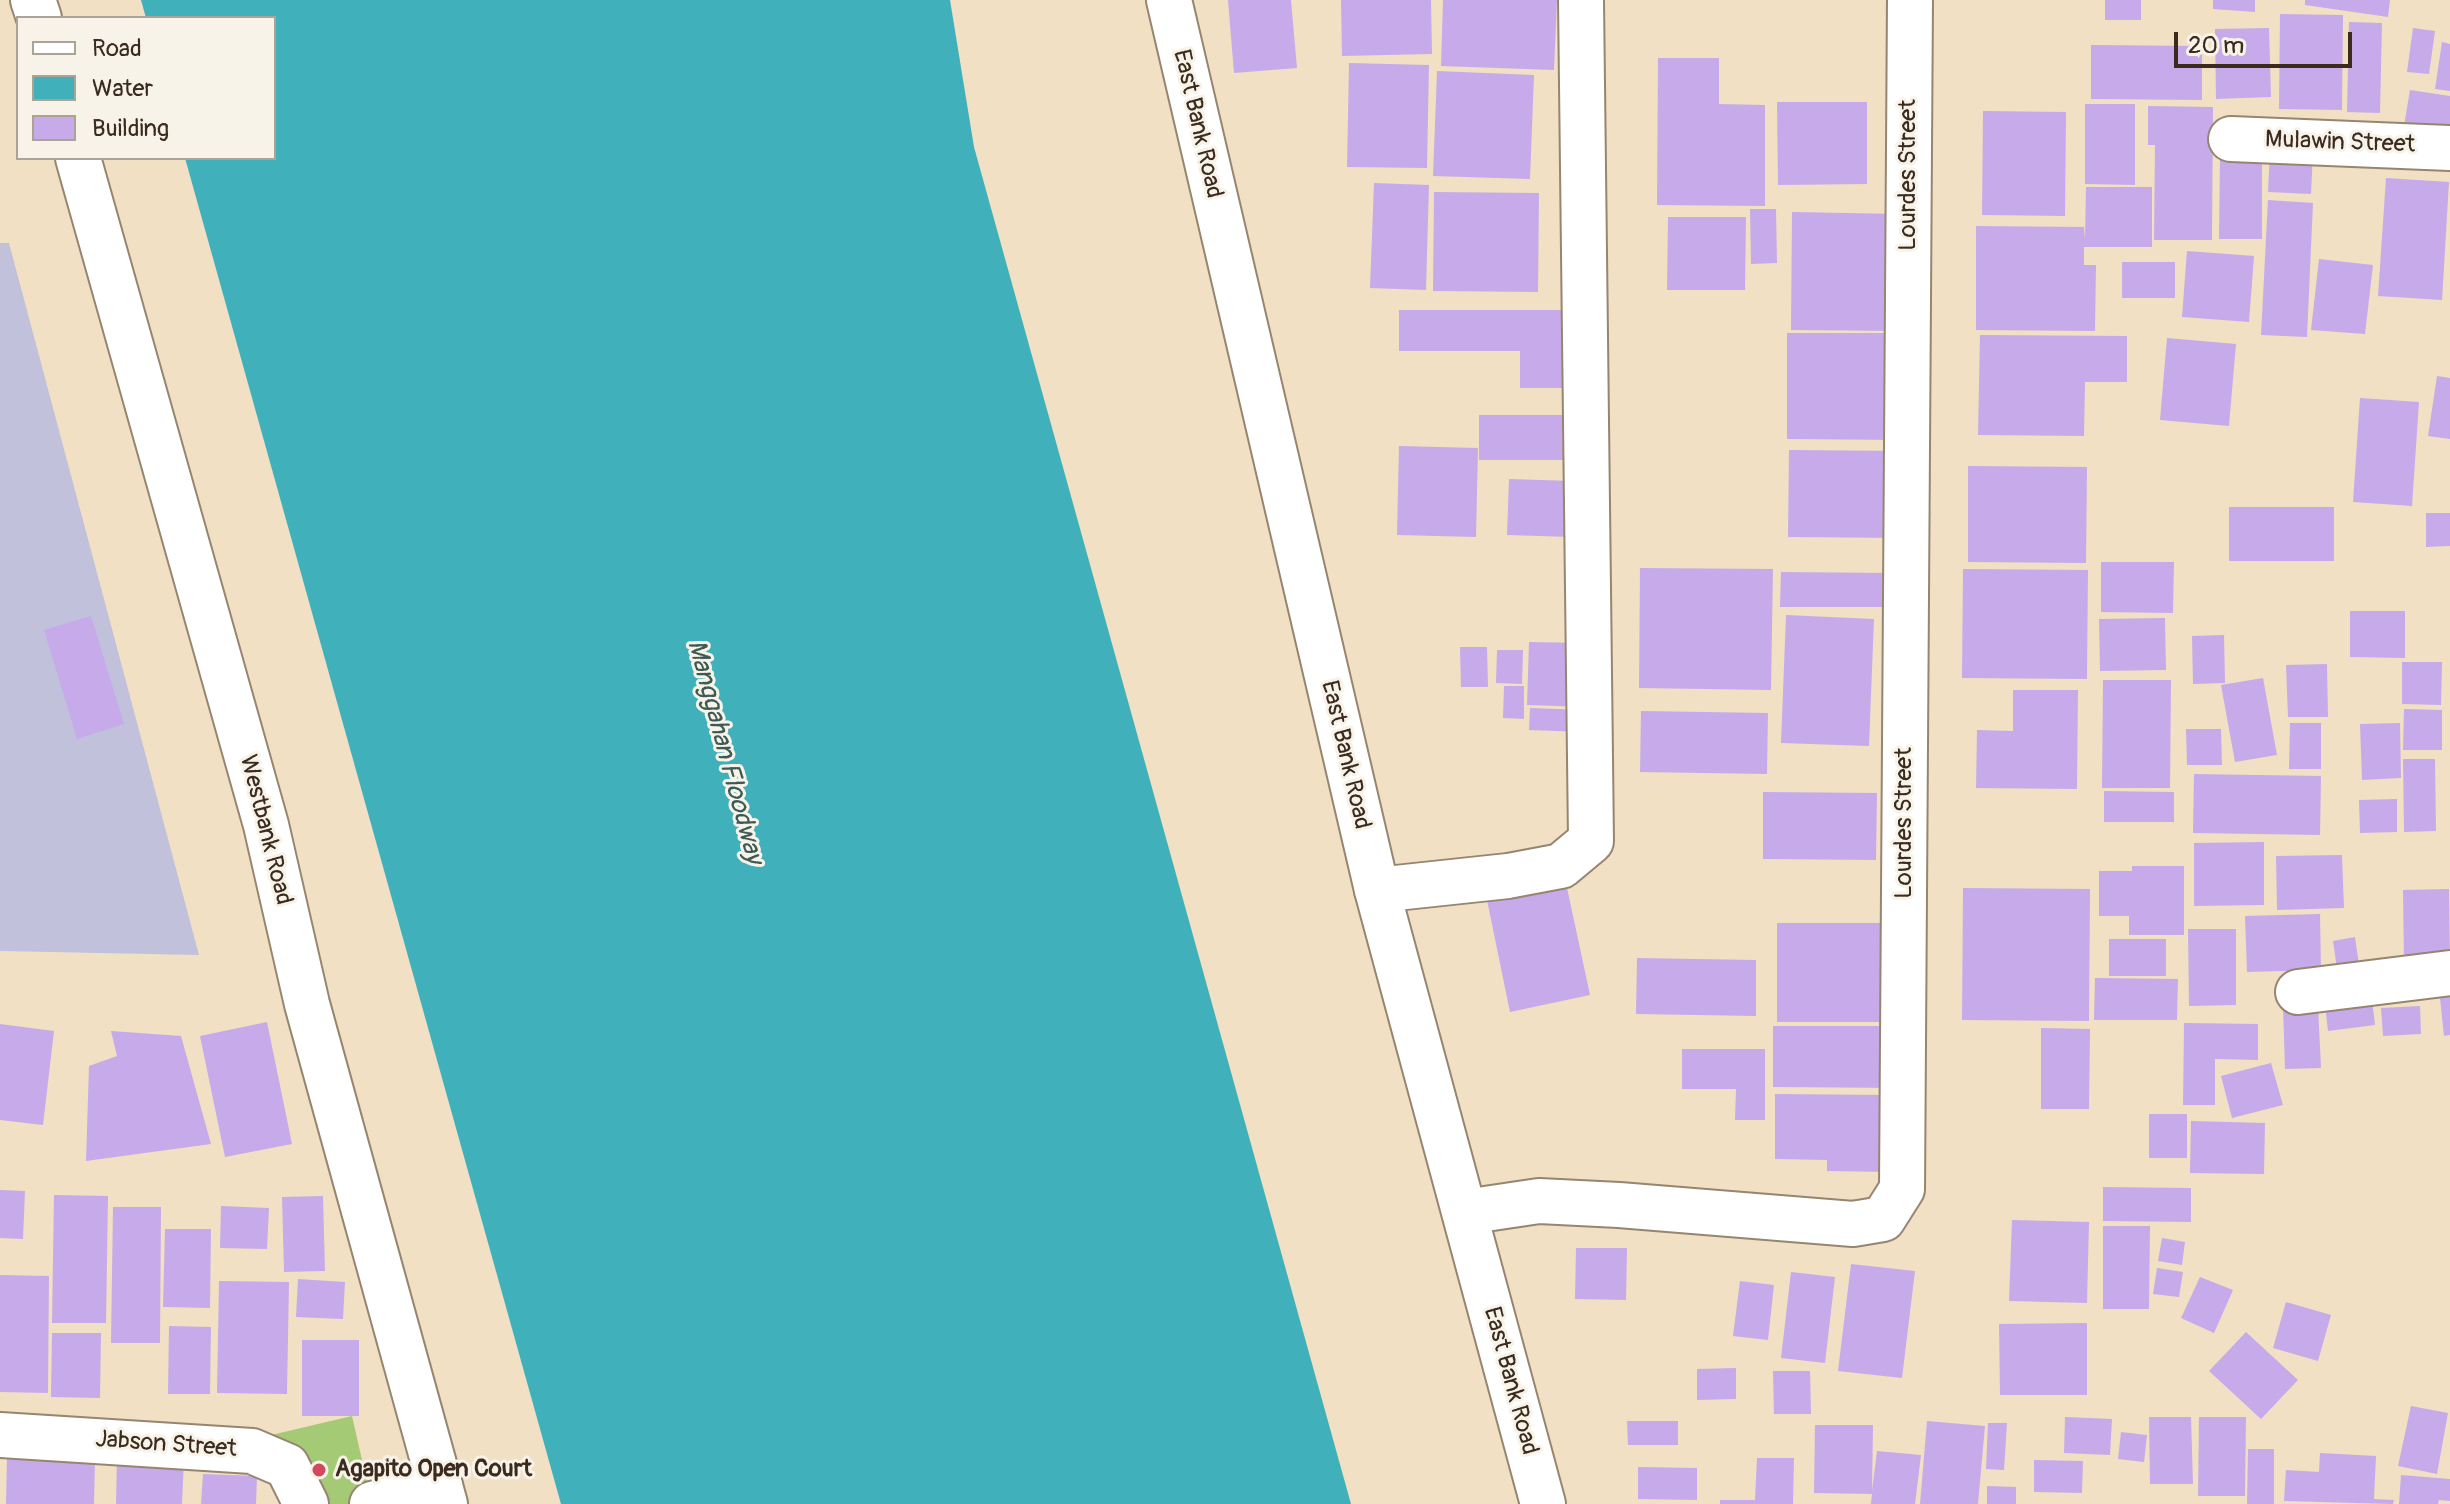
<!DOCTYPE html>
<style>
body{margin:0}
#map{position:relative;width:2450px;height:1504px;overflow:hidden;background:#f1e0c3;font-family:Pangolin,sans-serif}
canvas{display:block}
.legend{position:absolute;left:16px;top:16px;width:260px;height:144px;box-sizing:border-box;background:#f7f3e8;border:2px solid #aca397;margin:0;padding:10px 14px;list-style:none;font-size:24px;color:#3b2a1e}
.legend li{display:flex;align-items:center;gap:16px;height:40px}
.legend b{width:40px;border:2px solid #aca397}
.scale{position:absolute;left:2174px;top:32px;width:178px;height:36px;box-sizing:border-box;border:4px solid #3b2a1e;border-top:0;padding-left:10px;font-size:24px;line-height:28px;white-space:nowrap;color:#3b2a1e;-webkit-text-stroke:6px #f7f3e8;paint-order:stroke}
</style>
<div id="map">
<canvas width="2450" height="1504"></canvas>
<ul class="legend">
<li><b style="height:10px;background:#fff"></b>Road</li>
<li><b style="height:22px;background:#40b0bb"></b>Water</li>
<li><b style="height:22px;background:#c6aaea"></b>Building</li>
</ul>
<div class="scale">20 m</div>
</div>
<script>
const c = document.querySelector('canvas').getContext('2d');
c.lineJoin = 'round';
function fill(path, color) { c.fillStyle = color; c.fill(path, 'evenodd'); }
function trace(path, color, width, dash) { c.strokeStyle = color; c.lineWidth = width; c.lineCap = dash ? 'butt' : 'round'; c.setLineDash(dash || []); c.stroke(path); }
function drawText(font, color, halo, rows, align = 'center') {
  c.font = font + ' Pangolin,sans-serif'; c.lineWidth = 6; c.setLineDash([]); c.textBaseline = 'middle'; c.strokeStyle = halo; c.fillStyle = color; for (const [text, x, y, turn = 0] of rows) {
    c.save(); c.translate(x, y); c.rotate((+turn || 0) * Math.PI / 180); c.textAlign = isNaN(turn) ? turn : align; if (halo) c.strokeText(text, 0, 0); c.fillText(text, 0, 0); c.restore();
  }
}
const industrial = new Path2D(`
 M0,243h9l190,712 -199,-4z`);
const green = new Path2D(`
 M352,1416l20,88h-90l-15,-68z`);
const water = new Path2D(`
 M141,0h809l24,147 377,1357h-790l-376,-1346h89v-140h-128z`);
const building = new Path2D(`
 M1228,0h63l6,68 -63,5z
 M1341,0h90l1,54 -90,2z
 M1443,0h114l-3,70 -113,-4z
 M2105,0h36v20h-36z
 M2213,0h42v12l-42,-3z
 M2305,0h85l-2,17 -83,-12z
 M2280,14l63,1 -1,95 -63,-1z
 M2349,22l33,1 -2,90 -33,-1z
 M2269,28l2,69 -55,2 -1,-70z
 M2413,28l22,3 -6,43 -22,-2z
 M2442,42l8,2v47l-15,-2z
 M2091,45l111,1v54l-111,-1z
 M1658,58h61v46l46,1v101l-108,-1z
 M1349,63l80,2 -2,103 -80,-1z
 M1437,71l97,4 -4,104 -97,-3z
 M2410,90l40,6v38l-46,-8z
 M1777,102h90v82l-89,1z
 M2085,104h50v81l-50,-1z
 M2148,106l65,1 -1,133h-58l1,-95h-7z
 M1983,111l83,1 -1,104 -83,-1z
 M2270,150l43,2 -2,42 -43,-2z
 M2220,156h42v83h-43z
 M2386,178l63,4 -7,118 -64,-4z
 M1374,183l55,2 -3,105 -56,-2z
 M2086,187h66v60h-68v18h12l-1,66 -119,-1v-104l108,1 1,13z
 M1434,192l105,1 -1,99 -105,-1z
 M2268,200l45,3 -6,134 -46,-2z
 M1750,209h26l1,54 -26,1z
 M1792,212l109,2 -1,117 -109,-1z
 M1668,217h78l-1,73h-78z
 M2187,251l67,5 -5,66 -67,-5z
 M2319,259l54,6 -8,69 -54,-4z
 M2122,262h53v36h-53z
 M1399,310h175v78h-54v-37h-121z
 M1787,333h113l-1,107 -112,-1z
 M1980,335l147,1v46h-42l-1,54 -106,-1z
 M2167,338l69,6 -7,82 -69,-6z
 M2437,376l13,2v61l-22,-3z
 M2360,398l59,4 -7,104 -59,-4z
 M1479,415h99v45h-99z
 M1399,446l79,2 -2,89 -79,-2z
 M1789,450l115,1 -1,87 -115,-1z
 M1968,466l119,1 -1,96 -118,-1z
 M1509,479l63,2 -1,56 -64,-2z
 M2229,507h105v54h-105z
 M2426,513h24v33l-24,1z
 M2101,562h73l-1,51 -72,-1z
 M1640,568l133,1 -2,121 -132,-2z
 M1963,569l125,1 -1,109 -125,-1z
 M1781,572l111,1v34h-112z
 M2350,611h55v47l-55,-1z
 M1786,615l88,4 -5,127 -88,-3z
 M91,616l33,108 -47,15 -33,-109z
 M2165,618l1,52 -66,1 -1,-52z
 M2224,635l1,48 -32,1 -1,-48z
 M1529,642l58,1 -1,64 -59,-2z
 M1460,647h27l1,40h-27z
 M1497,650h26l-1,34 -26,-1z
 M2402,662h40l-1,43 -39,-1z
 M2327,664l1,53h-40l-2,-52z
 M2263,678l14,77 -42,7 -14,-77z
 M2103,680h68l-1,108h-68z
 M1504,686h20v33l-21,-1z
 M2013,690h65l-1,99 -101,-1 1,-58 36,1z
 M1530,708l56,2 -1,22 -56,-2z
 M2404,709l38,1v40h-39z
 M1641,711l127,2 -1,61 -127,-2z
 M2290,723h31v46h-32z
 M2400,723l1,55 -39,2 -2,-56z
 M2186,729h35l1,36h-35z
 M2403,759h32l1,72 -32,1z
 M2194,774l127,2 -1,59 -127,-2z
 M2104,791l70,1v30h-70z
 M1763,792l114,1 -1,67 -113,-1z
 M2397,799v33l-37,1 -1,-33z
 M2264,842v63l-70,1v-63z
 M2342,855l2,53 -67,2 -1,-54z
 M2132,866h52v69h-55v-19h-30v-45h33z
 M1566,883l24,112 -80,17 -23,-112z
 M1963,888l127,1 -1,132 -127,-1z
 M2449,889l1,73 -46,1 -1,-73z
 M2320,914l1,56 -74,2 -2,-56z
 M1777,923h125v99h-125z
 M2188,929h48v76l-47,1z
 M2355,937l5,35 -22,4 -5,-35z
 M2109,939h57v37h-57z
 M1637,958l119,2v56l-120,-2z
 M2450,977v58l-6,1 -6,-57z
 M2095,978l83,1 -1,41h-83z
 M2371,990l4,35 -47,6 -4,-35z
 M2318,1006l3,62 -36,1 -2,-62z
 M2420,1006l1,28 -38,2 -2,-28z
 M267,1022l25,122 -67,13 -25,-121z
 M2184,1023l74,1v36l-43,-1v46h-32z
 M0,1024l54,7 -11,94 -43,-5z
 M1773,1026h129l-1,62 -128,-1z
 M2041,1028l49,1 -1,80h-48z
 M111,1031l70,5 30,108 -125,17 3,-95 28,-10z
 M1682,1049h83v71h-30l1,-31h-54z
 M2271,1063l12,42 -51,13 -11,-42z
 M1775,1094l117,1v77l-65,-1v-11l-52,-1z
 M2149,1114h38v44h-38z
 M2191,1121l74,2 -1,51 -74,-1z
 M2103,1187l88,1v34l-88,-1z
 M0,1190l25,1 -2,48 -23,-1z
 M54,1195l54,1 -2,127h-54z
 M323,1196l2,75 -41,1 -2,-75z
 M221,1206l48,2 -2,41 -47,-1z
 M113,1207h48l-1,136h-49z
 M2012,1220l77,2 -2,81 -78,-2z
 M2103,1226h47l-1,83h-46z
 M165,1229h46l-1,79 -47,-1z
 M2162,1238l23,4 -3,23 -24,-4z
 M1576,1248h51l-1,52 -51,-1z
 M1851,1264l64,7 -13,107 -64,-7z
 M2157,1268l26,4 -4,25 -26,-3z
 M1791,1272l44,5 -10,86 -44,-5z
 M0,1275l49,1 -1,117 -48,-1z
 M2200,1277l33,13 -19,43 -33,-15z
 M298,1279l47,3 -2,37 -47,-2z
 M219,1281l70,1 -2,112 -70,-1z
 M1740,1281l34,4 -6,55 -35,-4z
 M2286,1302l45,13 -13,46 -45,-13z
 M2087,1323v72h-87l-1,-71z
 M169,1326l42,1 -1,67h-42z
 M2246,1332l52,48 -37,39 -52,-48z
 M52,1333h49l-1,65 -49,-1z
 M302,1340h57v76h-57z
 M1736,1368v31l-39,1v-31z
 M1773,1371h37l1,43h-37z
 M2411,1406l37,7 -11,61 -39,-8z
 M2065,1417l47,2 -2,36 -46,-2z
 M2149,1417h42l2,67h-43z
 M2199,1417h47l-1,79h-47z
 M1627,1421h51v24h-50z
 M1927,1421l58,5 -7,78h-58z
 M1988,1423h19l-3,47 -18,-1z
 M1815,1425h58l-1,66 5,-40 44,4 -6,49h-44l1,-10 -58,-1z
 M2121,1432l26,3 -3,27 -26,-3z
 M2248,1449h26v55h-27z
 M2320,1453l56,3 -2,43 20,1 -1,4 -109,-3 2,-31 33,2z
 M7,1456l88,3 -1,45h-88z
 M117,1457l67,2 -2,45h-66z
 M1757,1458h37l-1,46h-73v-4h35z
 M2034,1460l49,1 -1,32 -48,-1z
 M1638,1467l59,1v32l-59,-1z
 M203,1474l54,2 -1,28h-55z
 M2401,1475l49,4v22l-11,-1 -1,4h-39z
 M1987,1486l29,1v17h-29z`);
const minor = new Path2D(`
 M2231,139l219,9
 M1377,890l131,-14 53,-10 30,-25 -10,-841
 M2298,992l152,-19
 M1465,1212l74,-11 80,4 234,19 30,-5 19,-30 8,-1189
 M0,1435l252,16 35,15 19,38
 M372,1504l68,-18`);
const tertiary = new Path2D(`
 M33,0l6,18
 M78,158l188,667 41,179 138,500`);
const secondary = new Path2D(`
 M1169,0l208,890 166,614`);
const markers = [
 [319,1470,8,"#d1495b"]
];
const streetNames = [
 ["East Bank Road",1197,124,77],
 ["Mulawin Street",2340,143,2],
 ["Lourdes Street",1909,175,-90],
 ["East Bank Road",1345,755,77],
 ["Lourdes Street",1905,823,-90],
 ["Westbank Road",265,830,76],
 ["East Bank Road",1510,1381,75],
 ["Jabson Street",166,1445,4]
];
const poiNames = [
 ["Agapito Open Court",335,1470]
];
const waterNames = [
 ["Manggahan Floodway",724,752,75]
];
fill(industrial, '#c2c1dc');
fill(green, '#a4ca75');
fill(water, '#40b0bb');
fill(building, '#c6aaea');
trace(minor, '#968570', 48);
trace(tertiary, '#968570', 48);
trace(secondary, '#968570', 48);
trace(minor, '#fff', 44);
trace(tertiary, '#fff', 44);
trace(secondary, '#fff', 44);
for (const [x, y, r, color] of markers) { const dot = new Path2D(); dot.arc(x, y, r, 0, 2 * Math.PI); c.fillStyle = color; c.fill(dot); trace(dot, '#f7f3e8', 3); }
drawText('24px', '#3b2a1e', '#f7f3e8', streetNames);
drawText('bold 24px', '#3b2a1e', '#f7f3e8', poiNames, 'left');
drawText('italic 26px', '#3d5955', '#f7f3e8', waterNames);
</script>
